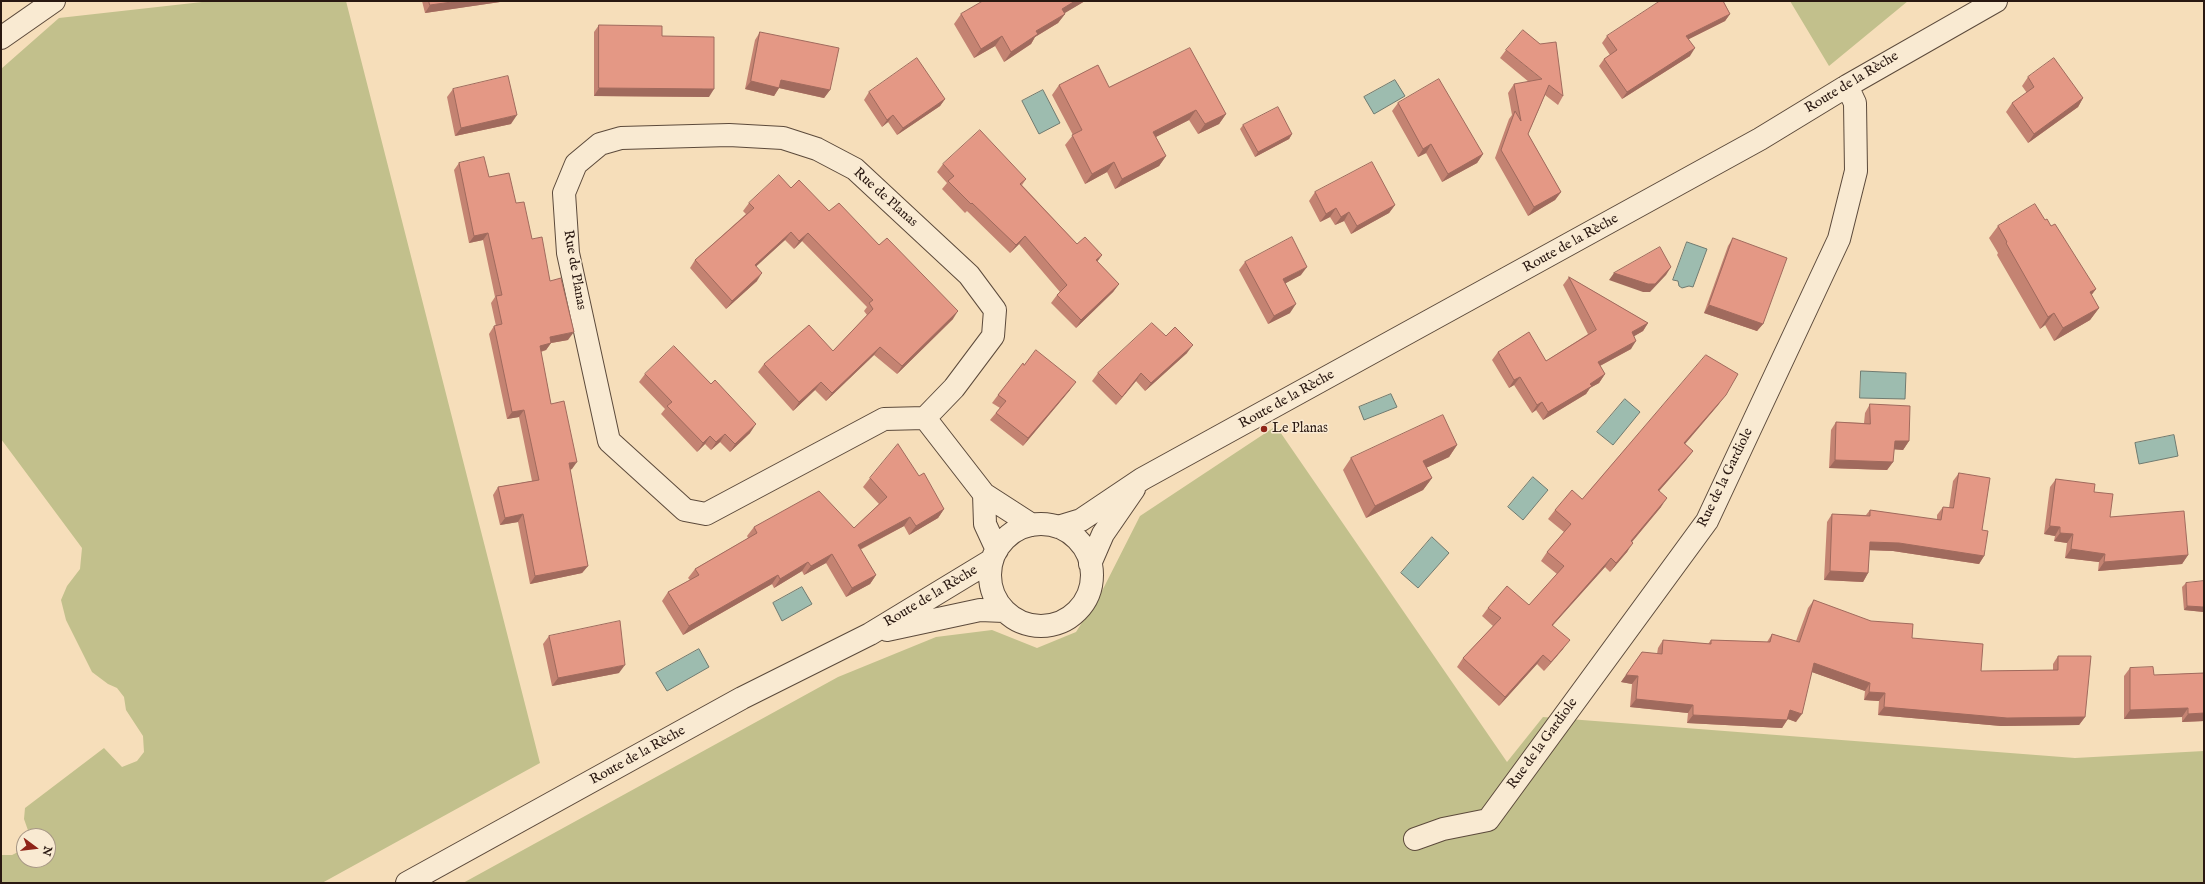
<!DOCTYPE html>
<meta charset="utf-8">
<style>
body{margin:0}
#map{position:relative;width:2205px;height:884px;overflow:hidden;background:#f6deba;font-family:"IM FELL English",serif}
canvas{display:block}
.frame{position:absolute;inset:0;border:2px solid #291811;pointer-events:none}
.north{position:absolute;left:16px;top:828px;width:40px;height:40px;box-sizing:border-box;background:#f9ead2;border:1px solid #a69685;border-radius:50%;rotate:105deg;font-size:11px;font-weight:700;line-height:16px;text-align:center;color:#291811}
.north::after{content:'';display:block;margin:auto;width:14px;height:18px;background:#8f2418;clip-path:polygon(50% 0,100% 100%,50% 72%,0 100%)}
</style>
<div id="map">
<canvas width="2205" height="884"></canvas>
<div class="frame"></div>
<div class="north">N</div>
</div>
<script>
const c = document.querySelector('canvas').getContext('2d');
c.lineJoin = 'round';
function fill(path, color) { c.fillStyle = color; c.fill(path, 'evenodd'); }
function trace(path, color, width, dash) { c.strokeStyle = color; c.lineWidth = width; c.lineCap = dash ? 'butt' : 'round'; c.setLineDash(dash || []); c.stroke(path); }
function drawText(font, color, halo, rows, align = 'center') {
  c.font = font + ' "IM FELL English",serif'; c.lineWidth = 3; c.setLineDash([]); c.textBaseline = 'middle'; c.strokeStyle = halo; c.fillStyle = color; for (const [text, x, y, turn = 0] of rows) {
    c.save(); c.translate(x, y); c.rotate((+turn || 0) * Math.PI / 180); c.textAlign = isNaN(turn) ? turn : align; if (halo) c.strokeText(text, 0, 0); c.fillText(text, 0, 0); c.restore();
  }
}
const green = new Path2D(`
 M211,1h135l194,762 -218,120h-321v-28h11l12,-6v11h24v-24h-18l-6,-17 1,-11 79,-60 18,19 15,-6 7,-9 -1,-16 -17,-26 -2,-13 -7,-9 -9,-4 -16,-12 -26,-52 -5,-20 6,-14 13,-17 2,-21 -81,-109v-370l58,-51z
 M1790,1h118l-79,65z
 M1276,426l231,336 36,-45 532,41 129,-7v132h-1741l375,-206 98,-40 56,-7 45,18 39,-16 26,-41 38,-75z`);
const water = new Path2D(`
 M1395,80l10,16 -31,18 -10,-17z
 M1043,90l17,33 -21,11 -17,-33z
 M1687,242l20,7 -14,38 -4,-1 -7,2 -3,-2 -1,-5 -5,-1z
 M1861,371l45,2 -1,26 -45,-1z
 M1391,394l6,13 -33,13 -5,-13z
 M1625,399l15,13 -27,33 -16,-13z
 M2174,435l4,21 -39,8 -4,-21z
 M1533,477l15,13 -25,30 -15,-13z
 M1432,537l17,16 -31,35 -17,-15z
 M802,587l10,17 -30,17 -9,-18z
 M699,649l10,18 -42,24 -11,-18z`);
const minor = new Path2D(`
 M1,38l53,-37
 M729,135l54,3 34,11 38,20 114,106 26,35 -2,26 -39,52 -29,30 -41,1 -178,95 -21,-4 -76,-69 -41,-188 -4,-60 12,-29 24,-20 21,-6z
 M925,418l59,76 48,31
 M984,494l1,30 12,26
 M990 575a51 51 0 1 1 102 0a51 51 0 1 1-102 0Z
 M1058,527l23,-7 61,-41 618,-340 87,-53 149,-85
 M1090,564l13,-30 31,-45
 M887,630l93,-20 24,1
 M1415,839l28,-10 45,-9 219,-299 132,-282 17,-68 -1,-68 -8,-17
 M407,883l335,-185 128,-64 122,-74`);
const wall = new Path2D(`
 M422,1h78v1l-75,11z
 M983,1h102l-21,12 1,1 -7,9 -23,14 -4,7 -27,18 -9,-16 -21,12 -20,-34 7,-10z
 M1724,2l6,12 -5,7 -36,18 1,17 -68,43 -23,-33 5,-7 6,-4 -8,-12 5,-7z
 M599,25l63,11 47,61 -115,-1v-64z
 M760,32l70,58 -6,8 -45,-10 -5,8 -29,-7 10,-49z
 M1506,50l57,46 -5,9 -13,-10 -17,39 33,58 -6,8 -27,16 -33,-58 14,-39 3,-4 -4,-22 6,-9 15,-2 -29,-24z
 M2028,77l55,21 -5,9 -50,36 -22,-31 6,-9 15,-10 -5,-7z
 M1059,85l50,2 117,27 -7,10 -21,10 -9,-14 -33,17 10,19 -7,10 -44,23 -8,-17 -22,12 -20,-39 8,-10 -21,-40z
 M453,89l58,35 -56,12 -8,-39z
 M869,92l76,7 -5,7 -43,29 -9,-13 -6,5 -18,-27z
 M1398,103l85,51 -6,9 -35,19 -16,-29 -8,4 -26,-46z
 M1243,125l49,9 -3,5 -34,18 -15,-28z
 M459,163l30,14 27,26 34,78 18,59 -17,3 -5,7 -5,2 10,52 21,65 -2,1 18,96 -6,7 -52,11 -12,-62 -18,3 -7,-30 5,-8 34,-6 -13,-64 -12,2 -18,-85 5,-8h2l-5,-23 4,-6 -12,-57 -14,3 -15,-73z
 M943,164l83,15 -4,6 55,59 25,11 -5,7 22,22 -6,8 -37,36 -25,-25 6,-8 3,-3 -41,-48 -9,9 -43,-42 -2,2 -23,-24 5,-6 -10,-11z
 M791,188l38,23 50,34 74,74 -56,55 -23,-19 -48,46 -11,-11 -22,21 -35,-39 6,-8 69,-13 34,-36 -3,-4 3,-4 -65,-66 -8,8 -9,-9 -29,26 1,15 -31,28 -36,-41 5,-8 51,-46 -3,-3 6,-8z
 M1315,192l80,13 -6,8 -38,21 -7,-13 -9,4 -5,-8 -10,5 -11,-21z
 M2045,220l6,6 45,63 -5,6 8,13 -9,12 -36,21 -9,-16 -5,4 -43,-74 1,-2 -9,-15 9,-12z
 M1733,238l30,86 -6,7 -53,-18 24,-67z
 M1245,262l56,13 -16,8 5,30 -22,11 -29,-54z
 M1569,277l79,46 -5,8 -9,5 -3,13 -31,17 5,8 -6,9 -9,5 -4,6 -43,26 -7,-10 -4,3 -18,-28 -5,3 -17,-28 6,-8 48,9 42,-27 -25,-49z
 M1166,336l21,17 -42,38 -9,-10 -20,24 -24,-24 6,-8z
 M1024,365l46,25 -47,56 -33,-26 10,-12 -8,-5 6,-8z
 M645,374l105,59 -20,19 -10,-10 -9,8 -6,-6 -8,8 -36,-38 4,-5 -26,-27z
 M1719,404l-34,40 8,7 -7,9 -27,31 2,16 -29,35 -5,10 -17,20 -5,-5 -53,59 11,23 -19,22 -7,-7 -38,42 -42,-39 6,-9 30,-32 -11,-10 6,-8 41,-3 28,-31 -16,-13 6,-9 17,-20 -16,-13 7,-9 27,-11z
 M1870,404l39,37 -6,9 -9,-1 -1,13 -6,8 -58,-2 2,-38 5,-8 28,1 1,-10z
 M1457,445l-8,12 -23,11 6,10 -9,12 -57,28 -23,-48 8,-12z
 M1959,473l23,57 2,26 -5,8 -86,-13 -24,-1 -1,23 -5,9 -39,-2 3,-58 5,-8 34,1 4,-5 67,10v-5l6,-8 6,1 4,-27z
 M919,476l25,33 -6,9 -29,17 -5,-9 -44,24 16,25 -6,9 -24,13 -20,-34 -22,12 -2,-4 -28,17 -2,-4 -89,51 -21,-34 6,-9 22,-12 -2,-2 7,-9 53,-31 -1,-2 7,-9 100,1 25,-24 -16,-17 7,-9z
 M2056,479l38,13 16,25 78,38 -6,9 -84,7 1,-9 -34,-4 2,-15 -13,-2 1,-5 -11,-2 6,-47z
 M2186,583l18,29 -20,-2 -2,-23z
 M1814,600l98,38 69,33 72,-1v-6l5,-8 27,61 -6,8 -78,1 -123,-11 1,-14 -15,-1 1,-9 -53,-19 -16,50 -8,-3 -6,9 -95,-5 1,-10 -58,-6 2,-23 -11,-2 21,-30 15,2 1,-6 5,-8 45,4 3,-4 56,2 5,-8 24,7 12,-33z
 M549,636l70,37 -67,13 -9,-42z
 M2130,668l24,7 50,-2v48l-22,1v-5l-58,2v-43z`);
const shadedWall = new Path2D(`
 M459,1h41v1l-75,11 5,-8z
 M1075,1h10l-30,18 7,-10z
 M1065,14l-7,9 -23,14 -4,7 -27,18 7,-10 25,-21z
 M1730,14l-5,7 -44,22 5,-7z
 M1002,36l-7,10 -21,12 7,-9z
 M1695,48l-5,8 -68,43 5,-7z
 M781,80l49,10 -6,8 -45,-10 -5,8 -29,-7 6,-8z
 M599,88l115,1 -5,8 -115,-1z
 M2083,98l-5,9 -50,36 6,-9z
 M945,99l-5,7 -43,29 6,-7z
 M1196,110l-7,10 -43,22 7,-10z
 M1226,114l-7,10 -21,10 7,-10z
 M517,115l-6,9 -56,12 6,-8z
 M893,115l-5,7 -6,5 5,-7z
 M1292,134l-3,5 -34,18 3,-5z
 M1431,144l-5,9 -8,4 5,-8z
 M1483,154l-6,9 -35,19 6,-8z
 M1166,156l-7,10 -44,23 7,-10z
 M1114,162l-7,10 -22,12 7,-10z
 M1561,192l-6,8 -27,16 6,-9z
 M1395,205l-6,8 -38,21 6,-8z
 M1336,208l-6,9 -10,5 6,-8z
 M1349,212l-5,9 -9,4 6,-8z
 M791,232l-6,8 -36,33 6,-8z
 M488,233l-5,7 -14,3 5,-7z
 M808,233l-6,8 -8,8 5,-8z
 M1025,236l-6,8 -9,9 6,-8z
 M1102,255l-6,8v-3z
 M1307,267l-6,8 -24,13 6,-9z
 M1671,267l-5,8 -16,17h-7l-34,-12 5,-7z
 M762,273l-5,8 -31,28 6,-8z
 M1119,284l-6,8 -37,36 5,-8z
 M2096,289l-9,12 3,-9z
 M1296,304l-6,9 -22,11 6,-8z
 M1709,305l54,19 -6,7 -53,-18z
 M2099,308l-9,12 -36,21 9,-13z
 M958,311l-5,8 -56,55 5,-8z
 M2054,313l-9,12 -5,4 8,-12z
 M1648,323l-5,8 -17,10 6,-9z
 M574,332l-6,8 -17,3 -5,7 -12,3 6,-7 10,-9z
 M1636,341l-5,8 -39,21 6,-8z
 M1193,345l-6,8 -42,38 6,-8z
 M880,347l-6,8 -48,46 6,-8z
 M1141,373l-5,8 -20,24 6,-8z
 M1605,374l-6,9 -9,5 -4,6 -43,26 5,-8z
 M1520,377l-6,8 -5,3 5,-8z
 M821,382l-6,8 -22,21 6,-9z
 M1076,382l-6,8 -47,56 5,-8z
 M1726,395l-7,9 -41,48 6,-9z
 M1542,402l-6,8 -4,3 5,-8z
 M524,410l-5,7 -12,2 5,-7z
 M756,424l-6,9 -20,19 5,-8z
 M725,434l-5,8 -9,8 5,-8z
 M710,436l-5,8 -8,8 6,-9z
 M1895,441h14l-6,9 -14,-1z
 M1457,445l-8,12 -34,16 8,-12z
 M1693,451l-7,9 -34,39 6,-9z
 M1835,460l58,2 -6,8 -58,-2z
 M577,462l-5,7 -9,2 6,-8z
 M1432,478l-9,12 -57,28 9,-12z
 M1667,498l-6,9 -36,43 6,-9z
 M944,509l-6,9 -29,17 7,-9z
 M523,514l-5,8 -18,3 5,-7z
 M910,517l-6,9 -53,28 7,-9z
 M2050,526l10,1 -5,9 -11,-2z
 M2060,533l13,1 -6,9 -13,-2z
 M1870,542l29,1 85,13 -5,8 -86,-13 -29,-1z
 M1633,543l-6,9 -17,20 6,-9z
 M2071,549l34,5 -6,8 -34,-4z
 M832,554l-6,9 -22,12 7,-9z
 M2188,555l-6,9 -84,7 6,-9z
 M1611,558l-6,9 -60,67 7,-9z
 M808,562l-6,9 -28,17 6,-9z
 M588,566l-6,7 -52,11 5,-8z
 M1830,571l38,2 -5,9 -39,-2z
 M778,575l-6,9 -89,51 6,-9z
 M876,575l-6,9 -24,13 6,-9z
 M2187,606l17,1v5l-20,-2z
 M1570,640l-7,9 -19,22 7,-9z
 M1543,655l-6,9 -38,42 6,-9z
 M1814,663l56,20 -5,8 -56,-20z
 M625,665l-6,8 -67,13 6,-8z
 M1626,675l12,1 -6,8 -11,-2z
 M1869,692l16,1 -6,8 -15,-1z
 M1636,699l57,6 -5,8 -58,-6z
 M1884,707l201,10 -6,8 -78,1 -123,-11z
 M2188,708l-6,9 -58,2 6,-9z
 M1790,710l12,4 -6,8 -11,-4z
 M2204,713v8l-22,1 6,-8z
 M1693,715l94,5 -5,8 -95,-5z`);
const building = new Path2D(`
 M429,1h30l-29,4z
 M983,1h92l-13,8 3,5 -29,17 2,3 -27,18 -9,-16 -21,13 -20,-35z
 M1660,1h63l7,13 -44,22 9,12 -68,44 -23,-33 13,-9 -10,-14z
 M599,25l63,1v10l52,1v52l-115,-1z
 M1523,30l17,14 16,-2 7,54 -14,-11 -21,49 33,58 -27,15 -33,-57 14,-39 6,10 -7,-37 28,-5 -36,-29z
 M760,32l79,16 -9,42 -49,-10 -2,8 -28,-7z
 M1190,48l36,66 -21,10 -9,-14 -43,22 13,24 -44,23 -8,-17 -22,12 -20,-39 10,-5 -23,-45 39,-20 11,22z
 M917,58l28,41 -42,29 -10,-13 -6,5 -18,-28z
 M2054,58l29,40 -49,36 -22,-31 22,-16 -6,-10z
 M508,76l9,39 -56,13 -8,-39z
 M1439,79l44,75 -35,20 -17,-30 -8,5 -25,-46z
 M1278,107l14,27 -34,18 -15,-27z
 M980,130l46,49 -6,5 57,60 8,-7 17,18 -6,5 23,24 -38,36 -24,-25 10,-10 -42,-49 -9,9 -44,-42 -1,1 -23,-23 6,-5 -11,-12z
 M484,157l5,20 20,-4 7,30 8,-1 8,37 10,-2 8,44 11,-3 13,54 -24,5 1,6 -11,3 11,58 13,-3 13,61 -8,1 19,103 -53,10 -12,-62 -18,4 -7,-31 41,-7 -15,-70 -12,2 -18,-86 8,-2 -6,-28 6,-1 -14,-62 -14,3 -15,-73z
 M1372,162l23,43 -38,21 -8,-14 -8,5 -5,-9 -10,6 -11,-22z
 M779,175l12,13 8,-8 30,31 10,-8 40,42 8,-7 71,73 -56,55 -22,-19 -48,46 -11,-11 -22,20 -35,-38 45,-39 24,26 40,-42 -4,-6 4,-3 -65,-67 -9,8 -8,-9 -36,33 7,8 -30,28 -37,-41 59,-52 -5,-5z
 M2035,204l10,16 2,-1 4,7 4,-2 41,65 -6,3 9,16 -36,20 -9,-15 -6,4 -42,-74 1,-1 -9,-16z
 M1292,237l15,30 -24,12 13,25 -22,12 -29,-54z
 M1733,238l54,20 -24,66 -54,-19z
 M1660,247l11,20 -16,17h-7l-34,-11z
 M1569,277l79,46 -16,9 4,9 -38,21 7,12 -15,10 2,2 -44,26 -6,-10 -5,3 -17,-28 -6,3 -16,-28 31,-20 17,29 50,-31z
 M1152,323l14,13 9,-9 18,18 -42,38 -10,-10 -19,24 -24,-24z
 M674,346l37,38 4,-4 41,44 -21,20 -10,-10 -9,8 -6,-6 -7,7 -36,-37 5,-4 -27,-28z
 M1036,350l40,32 -48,56 -32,-25 10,-12 -8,-6 25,-32 1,2z
 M1706,355l32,19 -12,21 -42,48 9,8 -35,39 9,8 -36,43 2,2 -17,20 -5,-5 -59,67 18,15 -19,22 -8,-7 -38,42 -42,-39 38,-40 -13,-10 19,-22 22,19 35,-39 -17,-14 24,-28 -16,-14 17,-20 10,9z
 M1870,404l40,2 -1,35h-14l-2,21 -58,-2 1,-38 34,2z
 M1443,415l14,30 -34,16 9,17 -57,28 -24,-48z
 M898,444l21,32 5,-3 20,36 -28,17 -6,-9 -52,28 18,30 -24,13 -20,-34 -21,12 -3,-4 -28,17 -2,-4 -89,51 -21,-34 31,-17 -4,-6 62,-36 -3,-6 65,-36 35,37 33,-31 -17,-19z
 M1959,473l31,5 -8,52 6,1 -4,25 -85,-13 -29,-1 -2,31 -38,-2 2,-57 38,2v-6l71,10 2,-13 10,1z
 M2056,479l39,5 -1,8 19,2 -3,23 74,-6 4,44 -84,7 1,-8 -34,-5 2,-15 -13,-1v-6l-10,-1z
 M2204,581v26l-17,-1 -1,-23z
 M1814,600l57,21 42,3 -1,14 71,6 -2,27 77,-1v-14h33l-6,61 -78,1 -123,-11 1,-14 -16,-1 1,-9 -56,-20 -12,51 -12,-4 -3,10 -94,-5v-10l-57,-6 2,-23 -12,-1 16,-23 20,2 1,-14 48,4v-4l59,2 2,-8 27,8z
 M620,621l5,44 -67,13 -9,-42z
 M2153,667l1,8 50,-2v40l-16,1v-6l-58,2v-42z`);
const markers = [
 [1264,429,4,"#8f2418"]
];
const streetNames = [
 ["Route de la Rèche",1852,83,-31],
 ["Rue de Planas",885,198,42],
 ["Route de la Rèche",1571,244,-29],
 ["Rue de Planas",574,270,80],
 ["Route de la Rèche",1287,400,-29],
 ["Rue de la Gardiole",1726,478,-64],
 ["Route de la Rèche",931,597,-31],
 ["Rue de la Gardiole",1543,744,-54],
 ["Route de la Rèche",638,756,-29]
];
const poiNames = [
 ["Le Planas",1272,429]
];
fill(green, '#c2c08c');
fill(water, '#9dbcaf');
trace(water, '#6f7a70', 1);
trace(minor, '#5c4a3b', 24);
trace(minor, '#f9ead2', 22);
fill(wall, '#c48372');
fill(shadedWall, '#a06a5d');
fill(building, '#e49885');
trace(building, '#a06a5d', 1);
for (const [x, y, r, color] of markers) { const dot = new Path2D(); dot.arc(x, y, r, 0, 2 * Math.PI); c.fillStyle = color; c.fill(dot); trace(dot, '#f9ead2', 1.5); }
drawText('14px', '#291811', '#f9ead2', streetNames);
drawText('14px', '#291811', '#f9ead2', poiNames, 'left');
</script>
